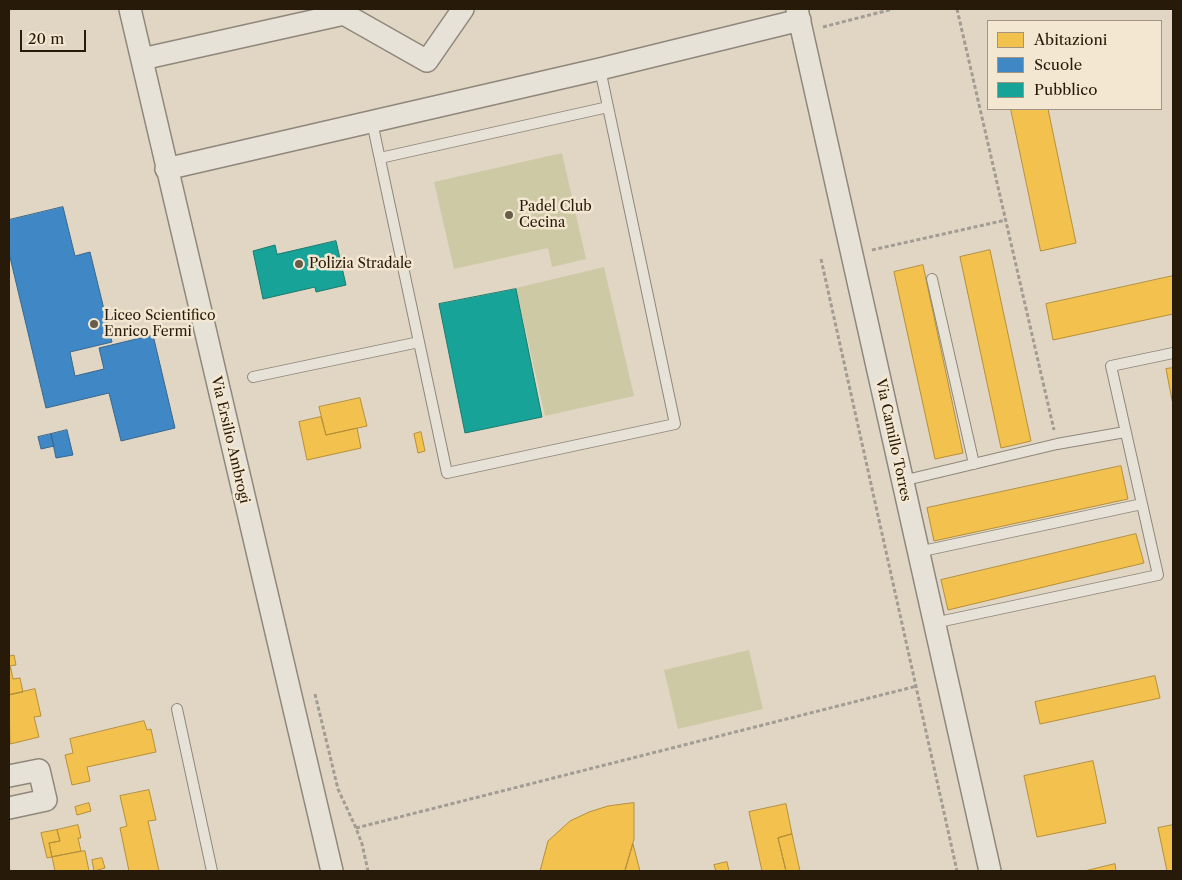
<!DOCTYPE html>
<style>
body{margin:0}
#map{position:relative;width:1182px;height:880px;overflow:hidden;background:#e1d6c4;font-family:"Libre Caslon Text",serif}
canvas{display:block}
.frame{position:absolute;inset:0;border:10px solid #271a08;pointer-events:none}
.legend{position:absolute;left:987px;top:20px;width:175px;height:90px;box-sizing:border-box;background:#f3e7d1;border:1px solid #a19581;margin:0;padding:6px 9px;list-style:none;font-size:15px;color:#271a08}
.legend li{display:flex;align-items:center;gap:10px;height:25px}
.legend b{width:25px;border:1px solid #a19581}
.scale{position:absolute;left:20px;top:30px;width:66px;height:22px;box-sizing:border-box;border:2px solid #271a08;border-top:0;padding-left:6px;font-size:15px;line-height:18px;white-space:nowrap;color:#271a08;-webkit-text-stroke:4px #f3e7d1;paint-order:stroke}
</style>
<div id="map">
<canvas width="1182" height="880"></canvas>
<div class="frame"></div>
<ul class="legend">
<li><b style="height:14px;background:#f2c14e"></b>Abitazioni</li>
<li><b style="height:14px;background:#3f88c5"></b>Scuole</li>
<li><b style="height:14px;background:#17a398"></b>Pubblico</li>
</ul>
<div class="scale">20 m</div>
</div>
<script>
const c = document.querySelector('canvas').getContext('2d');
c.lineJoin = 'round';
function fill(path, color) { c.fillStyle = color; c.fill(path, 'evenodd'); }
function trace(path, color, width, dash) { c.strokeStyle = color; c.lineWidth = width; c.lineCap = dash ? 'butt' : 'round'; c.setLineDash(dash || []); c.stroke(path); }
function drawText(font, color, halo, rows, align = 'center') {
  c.font = font + ' "Libre Caslon Text",serif'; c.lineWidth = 5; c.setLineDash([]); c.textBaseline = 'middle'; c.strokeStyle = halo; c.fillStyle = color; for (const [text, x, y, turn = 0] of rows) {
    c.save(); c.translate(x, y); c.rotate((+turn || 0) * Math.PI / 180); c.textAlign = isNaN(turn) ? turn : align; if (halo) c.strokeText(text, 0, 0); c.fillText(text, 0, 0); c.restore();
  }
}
const green = new Path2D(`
 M562,153l24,106 -34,8 -4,-19 -94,21 -20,-87z
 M604,267l30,129 -89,20 -29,-128z
 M749,650l14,59 -85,20 -14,-59z`);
const homes = new Path2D(`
 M1011,109h37l28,134 -35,8z
 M990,250l41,191 -30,7 -41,-191z
 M923,265l40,188 -28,6 -41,-187z
 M1173,276v38l-120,26 -7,-36z
 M1173,368v37l-7,-36z
 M360,398l7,28 -41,9 -7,-28z
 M321,417l5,18 31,-7 4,20 -54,12 -8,-38z
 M421,432l4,19 -7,2 -4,-19z
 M1121,466l7,33 -194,42 -7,-33z
 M1136,534l8,29 -196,47 -7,-30z
 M9,651l1,5 4,-1 2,10 -6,1 1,3h-2z
 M9,669h2l2,10 7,-1 3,14 -14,3z
 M1155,676l5,22 -120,26 -5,-22z
 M35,689l6,27 -7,1 5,20 -29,7 -1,-49z
 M144,721l3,9 4,-1 5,23 -69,15 3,14 -18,4 -7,-30 8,-2 -3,-14z
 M1093,761l13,62 -69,14 -13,-61z
 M149,790l7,30 -8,1 11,50h-30l-9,-43 7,-2 -7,-30z
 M89,803l2,8 -14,4 -2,-8z
 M634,803v36l-9,32h-85l8,-30 22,-20 19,-9 19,-6z
 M786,804l6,30 -14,4 8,33h-24l-13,-59z
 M78,825l3,13h-3l3,13 -29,6 -3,-14 11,-2 -3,-11z
 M1173,825v46h-6l-9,-43z
 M57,830l3,11 -11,2 3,14 -5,1 -6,-25z
 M792,834l8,37h-14l-8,-33z
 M633,844l7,27h-15z
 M85,851l4,20h-34l-3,-14z
 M102,858l3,10 -11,3 -2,-11z
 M727,862l2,9h-13l-2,-6z
 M1115,864l1,7h-31z`);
const schools = new Path2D(`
 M63,207l12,49 15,-4 22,90 -42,10 5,24 29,-7 -5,-21 54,-13 22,93 -54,13 -12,-48 -63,15 -37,-155v-33z
 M67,430l6,25 -17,3 -5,-24z
 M51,434l3,12 -13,3 -3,-12z`);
const public = new Path2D(`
 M336,241l10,44 -30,7 -1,-5 -52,12 -10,-48 22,-6 2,9z
 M516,289l26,128 -77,16 -26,-129z`);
const path = new Path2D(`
 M957,9l97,421
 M823,27l70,-18
 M872,250l134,-30
 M821,259l136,612
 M315,694l23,95 18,39 6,16 6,27
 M356,828l561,-142`);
const lane = new Path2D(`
 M372,122l75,351 228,-49 -75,-355
 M380,158l228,-51
 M932,279l42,185
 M253,377l166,-35
 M902,481l155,-37 68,-12
 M918,552l224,-48
 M934,623l224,-48 -47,-209 62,-13
 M177,709l35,162`);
const street = new Path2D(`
 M130,9l202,862
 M797,9l193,862
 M142,59l202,-45 83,47 36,-52
 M166,169l434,-100 200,-49
 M9,776l30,-6 7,30 -37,8`);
const markers = [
 [509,215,5,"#685c4a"],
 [299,264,5,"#685c4a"],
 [94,324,5,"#685c4a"]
];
const poiNames = [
 ["Padel Club",519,207],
 ["Cecina",519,223],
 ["Polizia Stradale",309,264],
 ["Liceo Scientifico",104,316],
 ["Enrico Fermi",104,332]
];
const streetNames = [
 ["Via Ersilio Ambrogi",230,440,77],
 ["Via Camillo Torres",893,440,78]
];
fill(green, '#cec9a5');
fill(homes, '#f2c14e');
trace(homes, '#b58f39', 1);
fill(schools, '#3f88c5');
trace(schools, '#38678c', 1);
fill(public, '#17a398');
trace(public, '#1c7a6d', 1);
trace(lane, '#8f877b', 12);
trace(street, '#8f877b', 24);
trace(path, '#a29c94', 3, [4, 2.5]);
trace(lane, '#e7e2d8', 10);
trace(street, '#e7e2d8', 21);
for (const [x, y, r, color] of markers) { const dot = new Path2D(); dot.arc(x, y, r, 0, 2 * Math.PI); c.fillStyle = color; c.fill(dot); trace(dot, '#f3e7d1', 2); }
drawText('14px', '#271a08', '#f3e7d1', poiNames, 'left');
drawText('14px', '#271a08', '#f3e7d1', streetNames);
</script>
